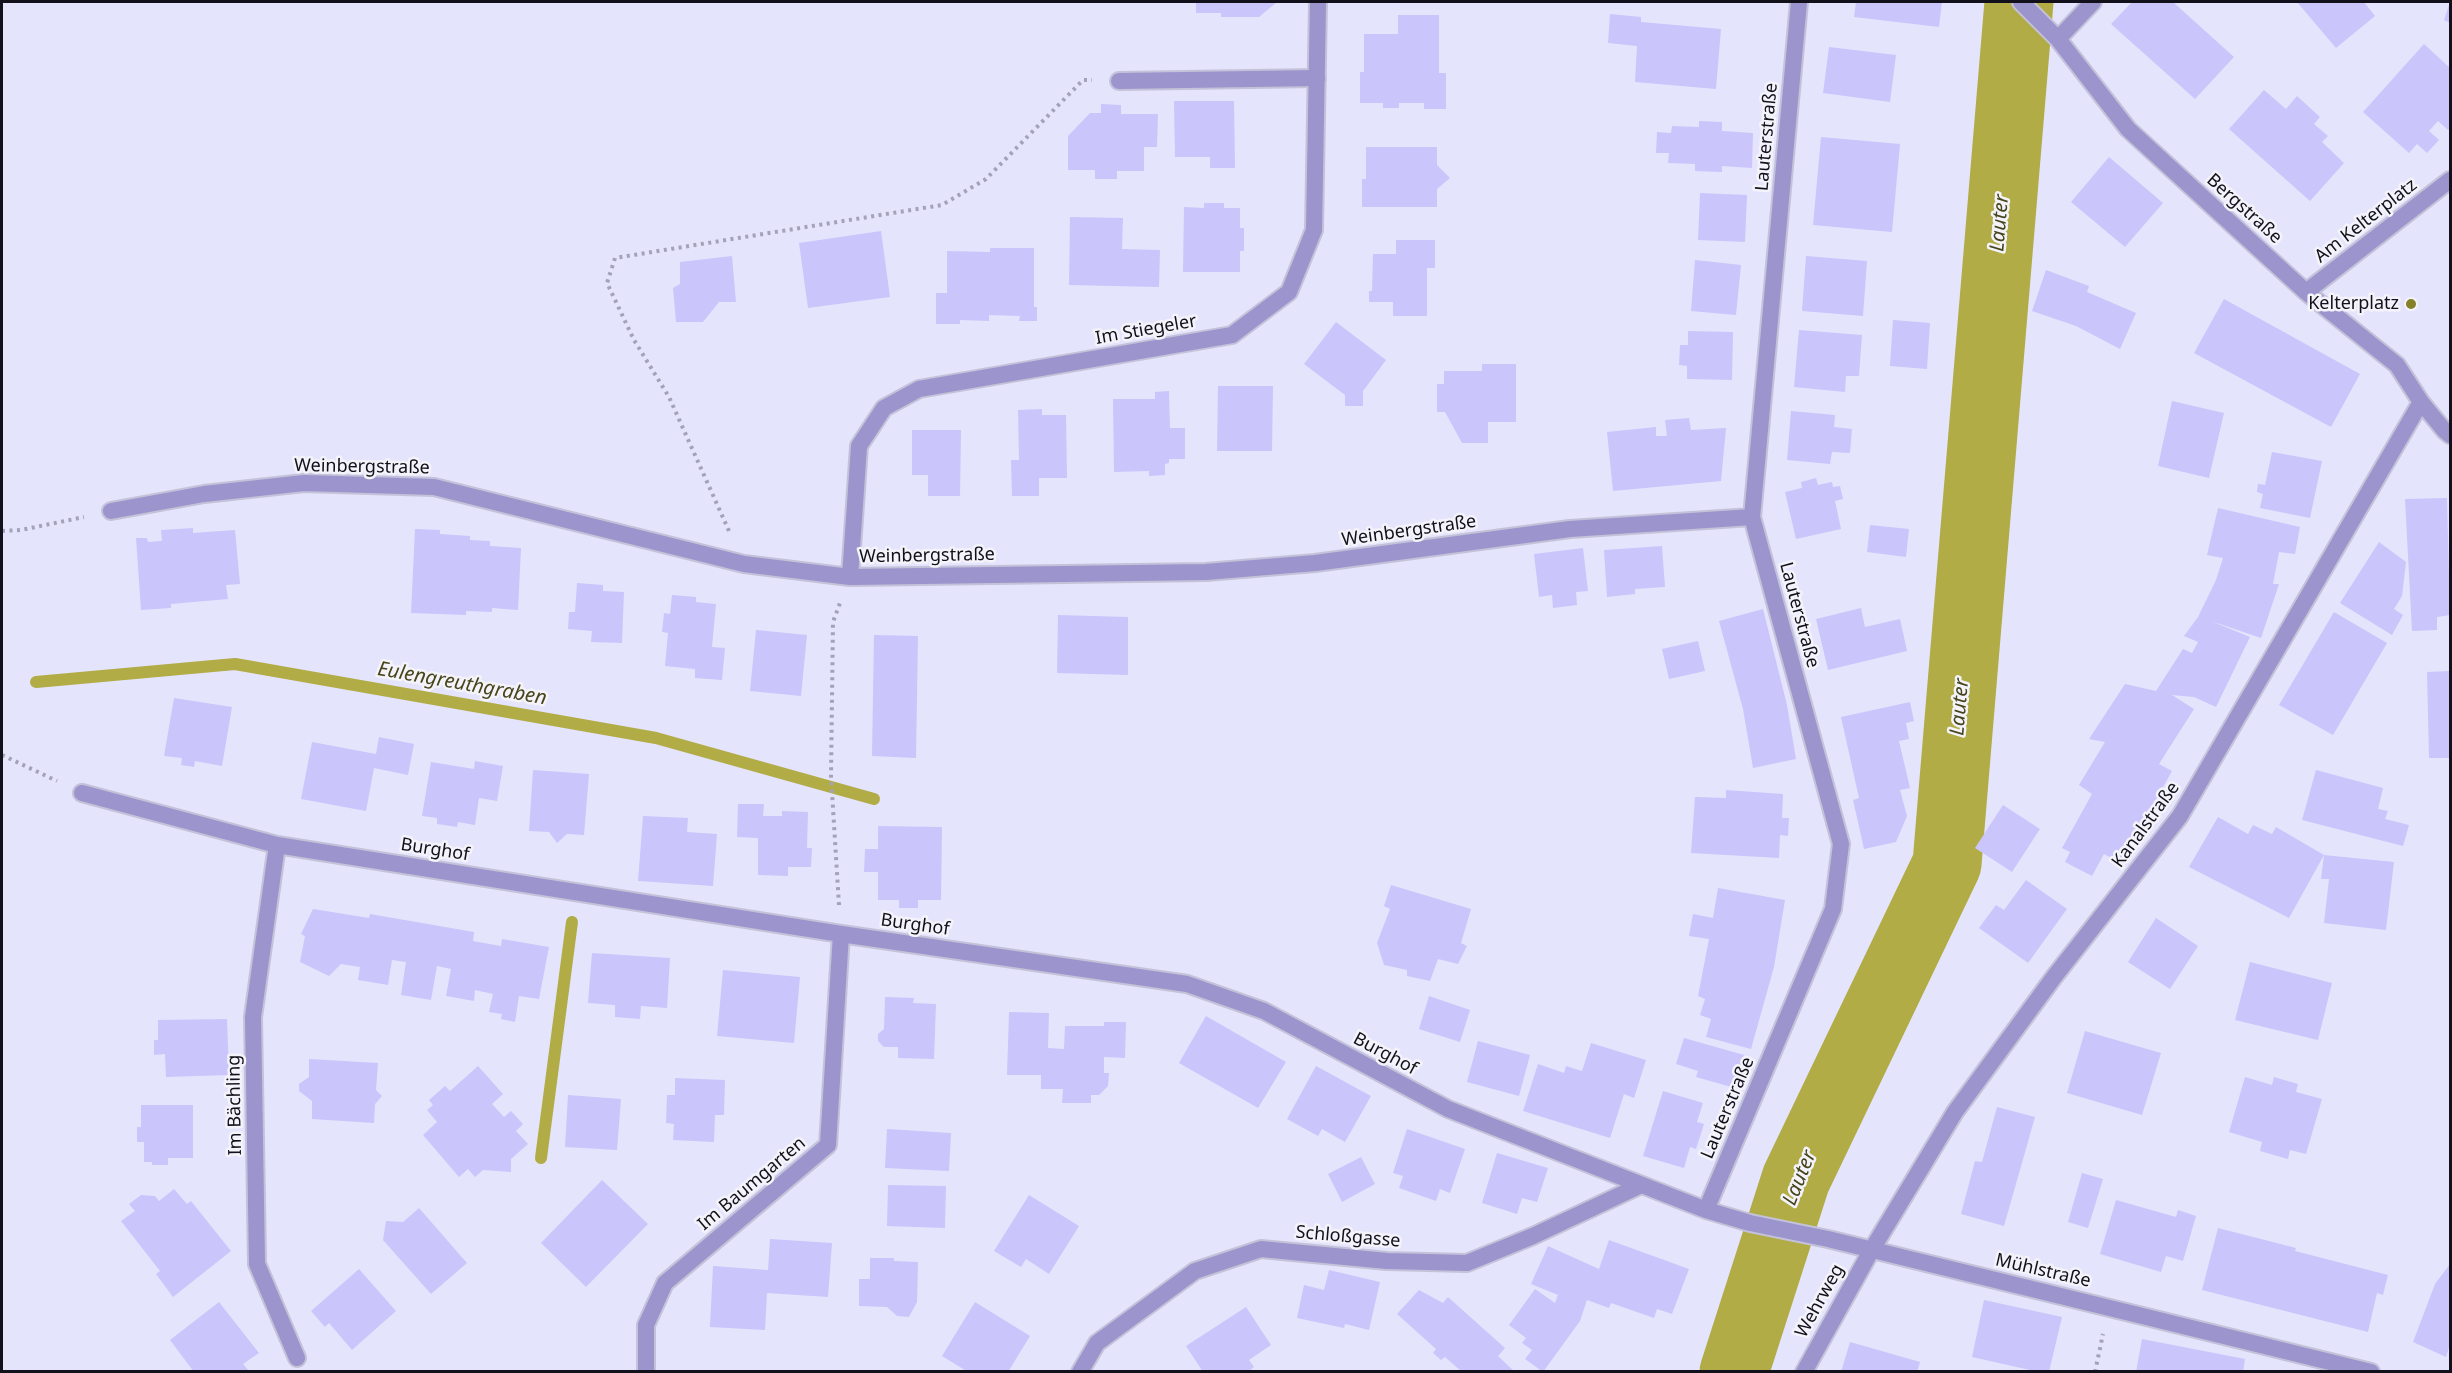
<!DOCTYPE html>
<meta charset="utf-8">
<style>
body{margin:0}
#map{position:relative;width:2452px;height:1373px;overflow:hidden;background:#e5e4fd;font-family:"Noto Sans",sans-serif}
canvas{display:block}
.frame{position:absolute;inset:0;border:3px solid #11101b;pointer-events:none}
</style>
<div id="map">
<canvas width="2452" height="1373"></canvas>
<div class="frame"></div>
</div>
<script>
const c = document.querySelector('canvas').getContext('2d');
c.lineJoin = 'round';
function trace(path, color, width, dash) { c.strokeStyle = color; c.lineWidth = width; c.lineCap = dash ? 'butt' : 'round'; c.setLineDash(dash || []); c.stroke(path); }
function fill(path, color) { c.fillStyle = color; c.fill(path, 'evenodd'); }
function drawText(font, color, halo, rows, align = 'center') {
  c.font = font + ' "Noto Sans",sans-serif'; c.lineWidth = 5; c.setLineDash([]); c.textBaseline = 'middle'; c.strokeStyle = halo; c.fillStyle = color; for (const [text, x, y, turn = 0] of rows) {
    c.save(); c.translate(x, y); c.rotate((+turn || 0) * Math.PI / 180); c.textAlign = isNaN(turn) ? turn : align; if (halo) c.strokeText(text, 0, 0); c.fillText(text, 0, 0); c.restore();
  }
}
const stream = new Path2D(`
 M36,682l199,-18 421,74 218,61
 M541,1158l31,-236`);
const river = new Path2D(`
 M1734,1372l62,-193 151,-315 72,-862`);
const building = new Path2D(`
 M1196,2h81l-18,15h-38v-4h-25z
 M1856,2h86l-3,25 -85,-10z
 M2132,2h41l61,55 -39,42 -84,-75z
 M2297,2h67l11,14 -39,32z
 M2450,2v21l-6,-3z
 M1610,14l31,3v5l80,7 -5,60 -81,-7 2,-36 -29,-3z
 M1398,15h41v58h7v36h-22v-6h-25v5h-16v-5h-23v-31h4v-38h34z
 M2424,44l26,24v60l-2,2 -10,-9 -9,10 10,9 -12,13 -10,-9 -8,9 -46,-41z
 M1829,47l67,8 -6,47 -67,-9z
 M2264,90l22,19 11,-13 23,21 -6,7 14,12 -6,6 22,21 -34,38 -81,-72z
 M1174,101h60l1,67h-25v-11h-35z
 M1101,104l20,1v9h37l-1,33h-13v24h-27v8h-22v-9h-27v-34l22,-23h11z
 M1699,121l23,1v9l31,2 -1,35 -30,-2v6l-27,-1v-7l-27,-1 1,-10h-13l1,-21 14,1 1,-7 27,1z
 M1821,137l79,7 -8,88 -79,-7z
 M1366,147h71v18l13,13 -13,11v18h-75v-28h4z
 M2109,157l54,46 -38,44 -54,-45z
 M1700,193l47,2 -2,47 -47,-2z
 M1204,203h20v5h16v20h4v23h-4v21h-57l1,-65 20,1z
 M1070,217l53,1 -1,31 38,1 -1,37 -90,-2z
 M881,231l9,66 -82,11 -9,-65z
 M1396,240h39v28h-8v48h-34v-14h-24v-11h3l1,-37h23z
 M990,248h44v59h3v14h-18l1,-5 -31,-1v6l-29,-1v4h-24v-31h11v-42l43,1z
 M732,256l4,46h-17l-16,20h-27l-3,-34 7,-4v-22z
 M1806,256l61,5 -4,55 -61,-5z
 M1695,260l46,5 -5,50 -45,-4z
 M2046,270l43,16 -2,6 49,21 -16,36 -44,-23 -44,-15z
 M2224,299l136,75 -29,53 -137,-74z
 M1893,320l37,3 -3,46 -37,-3z
 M1336,322l50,38 -23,31v15h-18v-11l-41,-31z
 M1799,330l63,5 -3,41h-13l-1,16 -51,-5z
 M1688,331l45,1 -1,48 -45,-1v-13l-8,-1 1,-20h8z
 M1482,364h34v58h-28v21h-26l-17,-31h-8v-28h7v-13h38z
 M1218,386h55l-1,65h-55z
 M1169,391l1,37h15v31h-16v4l-4,1v11l-16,1v-5l-35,1 -1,-73h42v-7z
 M2172,401l52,12 -15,65 -51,-12z
 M1042,409v6h24l1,63h-28v18h-27l-1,-36h8l-1,-50z
 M1791,411l44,4 -1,12 18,2 -2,24 -18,-1 -2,12 -43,-4z
 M1689,418l2,12 35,-2 -5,53 -108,10 -6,-59 49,-5v9h11l-2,-16z
 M912,430h49l-1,66h-32v-21h-16z
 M2272,452l50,9 -12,57 -50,-10 3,-14 -6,-2 1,-8 7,1z
 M1816,478l2,7 14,-3 1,5 7,-1 3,13 -8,2 6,28 -45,10 -11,-47 17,-4 -1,-6z
 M2447,498l3,117 -13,2v13l-25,1 -7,-132z
 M2218,508l82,19 -5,27 -16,-2 -6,32h6l-18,54 -50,-17 39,16 -34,70 -22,-10 -22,-2 22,14 -35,55 13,7 -51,92 -17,-9 -12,22 -27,-14 5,-10 -8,-4 30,-54 -13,-9 26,-43 -16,-3 36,-55 31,7 27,-42 9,4 6,-11 -14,-6 14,-19 18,-37 7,-22 -16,-3z
 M1870,525l39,4 -3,28 -39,-5z
 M193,528v5l42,-3 5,54 -14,1 2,14 -57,5v4l-30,2 -5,-72h11l1,4 14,-1 -1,-11z
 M415,529l25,1v4l30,2v4l20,1v5l31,2 -3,62 -26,-2v4l-26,-1v4l-55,-2z
 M2379,542l27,20 -4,34 -8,13 9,6 -11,20 -52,-32z
 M1662,546l3,41 -30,2v5l-28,3 -3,-47z
 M1583,548l5,43 -12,1 1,13 -24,3 -1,-13 -13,2 -5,-43z
 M577,583l26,2v6l21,1 -2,51 -31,-1 1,-11 -24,-2 1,-17h6z
 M672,595l24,2v5l20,2 -4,43 13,1 -3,32 -27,-2v-9l-30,-3 3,-33 -6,-1 2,-19 6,1z
 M1861,608l4,19 35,-8 7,32 -79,19 -12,-51z
 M1763,609l24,96 9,54 -43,9 -10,-59 -24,-88z
 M2334,612l53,31 -54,92 -54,-30z
 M1058,615l70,2v58l-71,-2z
 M756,630l51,5 -6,61 -51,-5z
 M874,635l44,1 -2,122 -44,-2z
 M1698,641l7,30 -36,8 -7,-30z
 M2450,671v87h-21l-2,-86z
 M174,698l58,9 -10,59 -27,-5 -1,6 -13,-2 1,-7 -18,-2z
 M1910,702l4,19 -8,2 3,16 -10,2 11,47 -10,2 7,26 -11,26 -32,7 -11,-49 6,-2 -18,-81z
 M379,737l35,7 -6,31 -34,-7 -8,43 -65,-12 11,-57 64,12z
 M475,761l28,5 -6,35 -18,-3 -4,27 -17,-3 -1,5 -20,-3v-6l-15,-2 9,-54 43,7z
 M533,770l56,4 -5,61 -17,-1 -10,9 -8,-11 -20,-1z
 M2316,770l67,18 -5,21 10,2 -3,8 24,6 -6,21 -101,-26z
 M1726,790l57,4 -1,24h7l-1,18 -8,-1 -1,23 -88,-5 4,-56 31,1z
 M738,804h26l-1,12h19v-5l26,1 -1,36h5l-1,19h-23v9l-30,-1v-37l-21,-1z
 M2003,805l37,24 -28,43 -37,-24z
 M643,816l45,2 -1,14 30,2 -4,52 -75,-5z
 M2218,817l30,17 5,-9 19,9 4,-7 48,28 -35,63 -100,-51z
 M878,826l64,1 -1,73h-23v8h-19v-8h-21v-28h-14l1,-23h13z
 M2324,855l70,7 -8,68 -62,-7 5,-44h-8z
 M2026,880l41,29 -39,54 -49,-35 17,-23 8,5z
 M1391,885l80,24 -10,34 6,3 -9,18 -20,-5 -8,22 -23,-5v-6l-23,-5 -7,-22 13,-34 -6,-3z
 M1718,888l67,12 -11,67 -23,82 -45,-12 5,-18 -11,-4 5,-16 -7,-3 11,-57 -20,-3 4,-22 20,4z
 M313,909l56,9 1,-4 104,18 -1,9 28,5 1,-7 47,8 -10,52 -20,-3 -4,26 -14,-3 1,-5 -13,-2 4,-18 -18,-4 -1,11 -28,-5 5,-27 -14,-3 -6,34 -30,-5 5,-33 -14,-2 -4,25 -30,-5 2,-13 -19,-3 -12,12 -29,-14 5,-26 -4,-2z
 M2156,918l42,28 -28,43 -42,-27z
 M592,953l78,5 -3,50 -26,-2 -1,13 -25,-2v-12l-27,-2z
 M2250,962l82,21 -14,57 -83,-20z
 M723,970l77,7 -6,66 -77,-7z
 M1429,996l41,14 -10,32 -41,-13z
 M885,997l29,1 -1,5 23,1 -2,55 -36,-1v-11h-14l-6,-6v-7l6,-5z
 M1009,1012l40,1 -1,35 16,1 1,-23h39v-4h22l-1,36 -21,-1v16h5l-1,13 -9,9h-8v8h-29l1,-14h-22v-14h-34z
 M1206,1016l80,46 -28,46 -79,-45z
 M227,1019l2,56 -63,2 -1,-23 -11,1v-15h4v-20z
 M2085,1031l76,22 -19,62 -75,-22z
 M1684,1038l60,17 -9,33 -39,-11 2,-6 -22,-7z
 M1478,1041l52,14 -11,41 -52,-14z
 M1591,1043l55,17 -12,38 -10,-4 -14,44 -87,-27 15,-47 26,9 2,-7 16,5z
 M309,1059l69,4 -2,27 6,6 -7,8 -1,19 -62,-4v-18l-13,-10v-7l10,-7z
 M478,1066l25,28 -11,10 12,13 7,-6 12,13 -7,7 12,13 -17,15v13l-28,-2 -8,7 -7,-8 -9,8 -36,-42 14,-13 -10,-12 6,-5 -4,-5 16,-14 5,5z
 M1316,1066l55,30 -26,46 -23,-13 -4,7 -31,-17z
 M2245,1077l27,8 2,-8 24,7 -2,8 26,7 -16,55 -16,-4 -2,9 -28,-8 2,-9 -33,-10z
 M675,1078l50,2 -1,35h-9l-1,27 -41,-2 1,-16 -8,-1 1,-28h8z
 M1663,1091l40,12 -6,19 7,2 -8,25 -6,-2 -6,21 -41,-12z
 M568,1095l53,4 -4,51 -52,-3z
 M141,1105h52v53h-25v7h-16v-3h-8v-20h-7v-15h4z
 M1997,1107l38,10 -31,109 -43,-12 14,-53 7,1z
 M887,1129l64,4 -2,38 -64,-3z
 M1407,1129l58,20 -15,44 -10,-4 -4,12 -37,-13 4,-12 -10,-3z
 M1497,1153l51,15 -11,34 -15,-4 -5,16 -35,-11z
 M1361,1157l14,27 -33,18 -14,-28z
 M2082,1173l21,6 -15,49 -20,-6z
 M602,1180l46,44 -62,63 -45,-44z
 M888,1185l58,1 -1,42 -58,-2z
 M174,1189l13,15 4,-3 40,50 -58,46 -17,-23 4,-3 -39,-50 14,-10 -6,-7 12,-9 14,1 4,5z
 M1029,1195l50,31 -30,48 -23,-15 -5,8 -27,-16z
 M2116,1200l60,17 2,-7 18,6 -13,45 -17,-5 -5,16 -61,-18z
 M419,1208l48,55 -36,31 -48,-54 3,-19 17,1z
 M2218,1228l78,20 -1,3 93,24 -5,20 -6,-2 -9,39 -166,-42z
 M770,1239l62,4 -4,54 -61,-4 -2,37 -55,-3 3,-61 55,4z
 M1609,1240l80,29 -17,45 -15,-5 -3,9 -43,-15 -2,5 -22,-8 -7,21 -37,51 -18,-13 7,-9 -10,-7 4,-5 -17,-13 26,-36 20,14 3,-8 -27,-11 17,-38 51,23z
 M870,1258h24v3l24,1 -1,40 -8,15 -12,-1 -10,-9 -28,-1v-27h11z
 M2450,1264v80l-4,13 -33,-15 22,-58z
 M359,1269l37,42 -44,39 -23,-27 -4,4 -14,-16z
 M1329,1270l51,12 -11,48 -24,-6 -1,4 -47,-10 7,-33 20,5z
 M1419,1290l24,13 5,-6 57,51 -7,8 17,16h-53l-17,-15 -4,3 -8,-7 3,-4 -39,-35z
 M1984,1300l78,17 -13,55h-10l-67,-15z
 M219,1302l40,51 -16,11 5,6 -2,2h-52l-24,-32z
 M975,1302l55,34 -22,36h-40l-26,-16z
 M1246,1307l25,38 -22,15 5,7 -6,5h-45l-17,-26z
 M2142,1339l103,20 -2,13h-107z
 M1850,1342l70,20 -3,10h-76z`);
const path = new Path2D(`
 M2,531l19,-1 63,-13
 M729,531l-60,-134 -35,-57 -27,-57 8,-25 327,-53 44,-26 97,-99h9
 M2,755l55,26
 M839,905l-8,-129 2,-154 7,-19
 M2095,1372l8,-38`);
const service = new Path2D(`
 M1119,81l198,-3
 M1804,1372l67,-121`);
const minor = new Path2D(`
 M2021,2l37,37 70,90 178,163 91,73 24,37 23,28 6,5
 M2058,39l35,-37
 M2306,292l144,-112
 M111,511l93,-17 100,-11 130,4 310,77 106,13 356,-5 109,-9 255,-34 182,-12
 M850,577l9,-131 25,-38 35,-19 313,-54 57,-43 25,-62 4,-228
 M82,793l195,52 564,89 346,50 77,27 184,98 258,101 44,13 78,16 543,133
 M277,845l-24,172 4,247 40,94
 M1706,1210l127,-301 8,-65 -89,-327 47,-515
 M1871,1251l84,-139 99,-135 126,-161 241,-414
 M646,1372v-47l19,-42 163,-138 13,-211
 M1080,1372l17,-29 98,-72 66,-22 126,12 80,2 66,-27 106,-50`);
const markers = [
 [2411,304,6,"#858129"]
];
const streetNames = [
 ["Lauterstraße",1767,137,-85],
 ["Bergstraße",2244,209,42],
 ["Am Kelterplatz",2366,221,-38],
 ["Im Stiegeler",1146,330,-10],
 ["Weinbergstraße",362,467,1],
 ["Weinbergstraße",1409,531,-8],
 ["Weinbergstraße",927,556,-1],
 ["Lauterstraße",1799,615,75],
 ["Kanalstraße",2146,825,-54],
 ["Burghof",435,850,9],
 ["Burghof",915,925,8],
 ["Burghof",1385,1054,28],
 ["Im Bächling",235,1105,-91],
 ["Lauterstraße",1728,1108,-67],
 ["Im Baumgarten",752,1184,-40],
 ["Schloßgasse",1348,1237,5],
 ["Mühlstraße",2043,1271,13],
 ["Wehrweg",1820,1301,-61]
];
const poiNames = [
 ["Kelterplatz",2399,304]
];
const waterNames = [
 ["Lauter",2000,223,-85],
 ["Eulengreuthgraben",462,684,10],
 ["Lauter",1960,707,-85],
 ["Lauter",1800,1178,-68]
];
trace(stream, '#b1ac45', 12);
trace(river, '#b1ac45', 69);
fill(building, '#cac5fb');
trace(service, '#c3c2d9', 20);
trace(minor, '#c3c2d9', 20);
trace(path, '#a3a2b7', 4, [3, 4.5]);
trace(service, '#9b94cd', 16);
trace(minor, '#9b94cd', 16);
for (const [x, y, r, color] of markers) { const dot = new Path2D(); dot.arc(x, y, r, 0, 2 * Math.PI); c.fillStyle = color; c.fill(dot); trace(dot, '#f4f3fa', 2); }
drawText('18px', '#11101b', '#f4f3fa', streetNames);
drawText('18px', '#11101b', '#f4f3fa', poiNames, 'right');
drawText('italic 20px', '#46441a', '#f4f3fa', waterNames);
</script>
